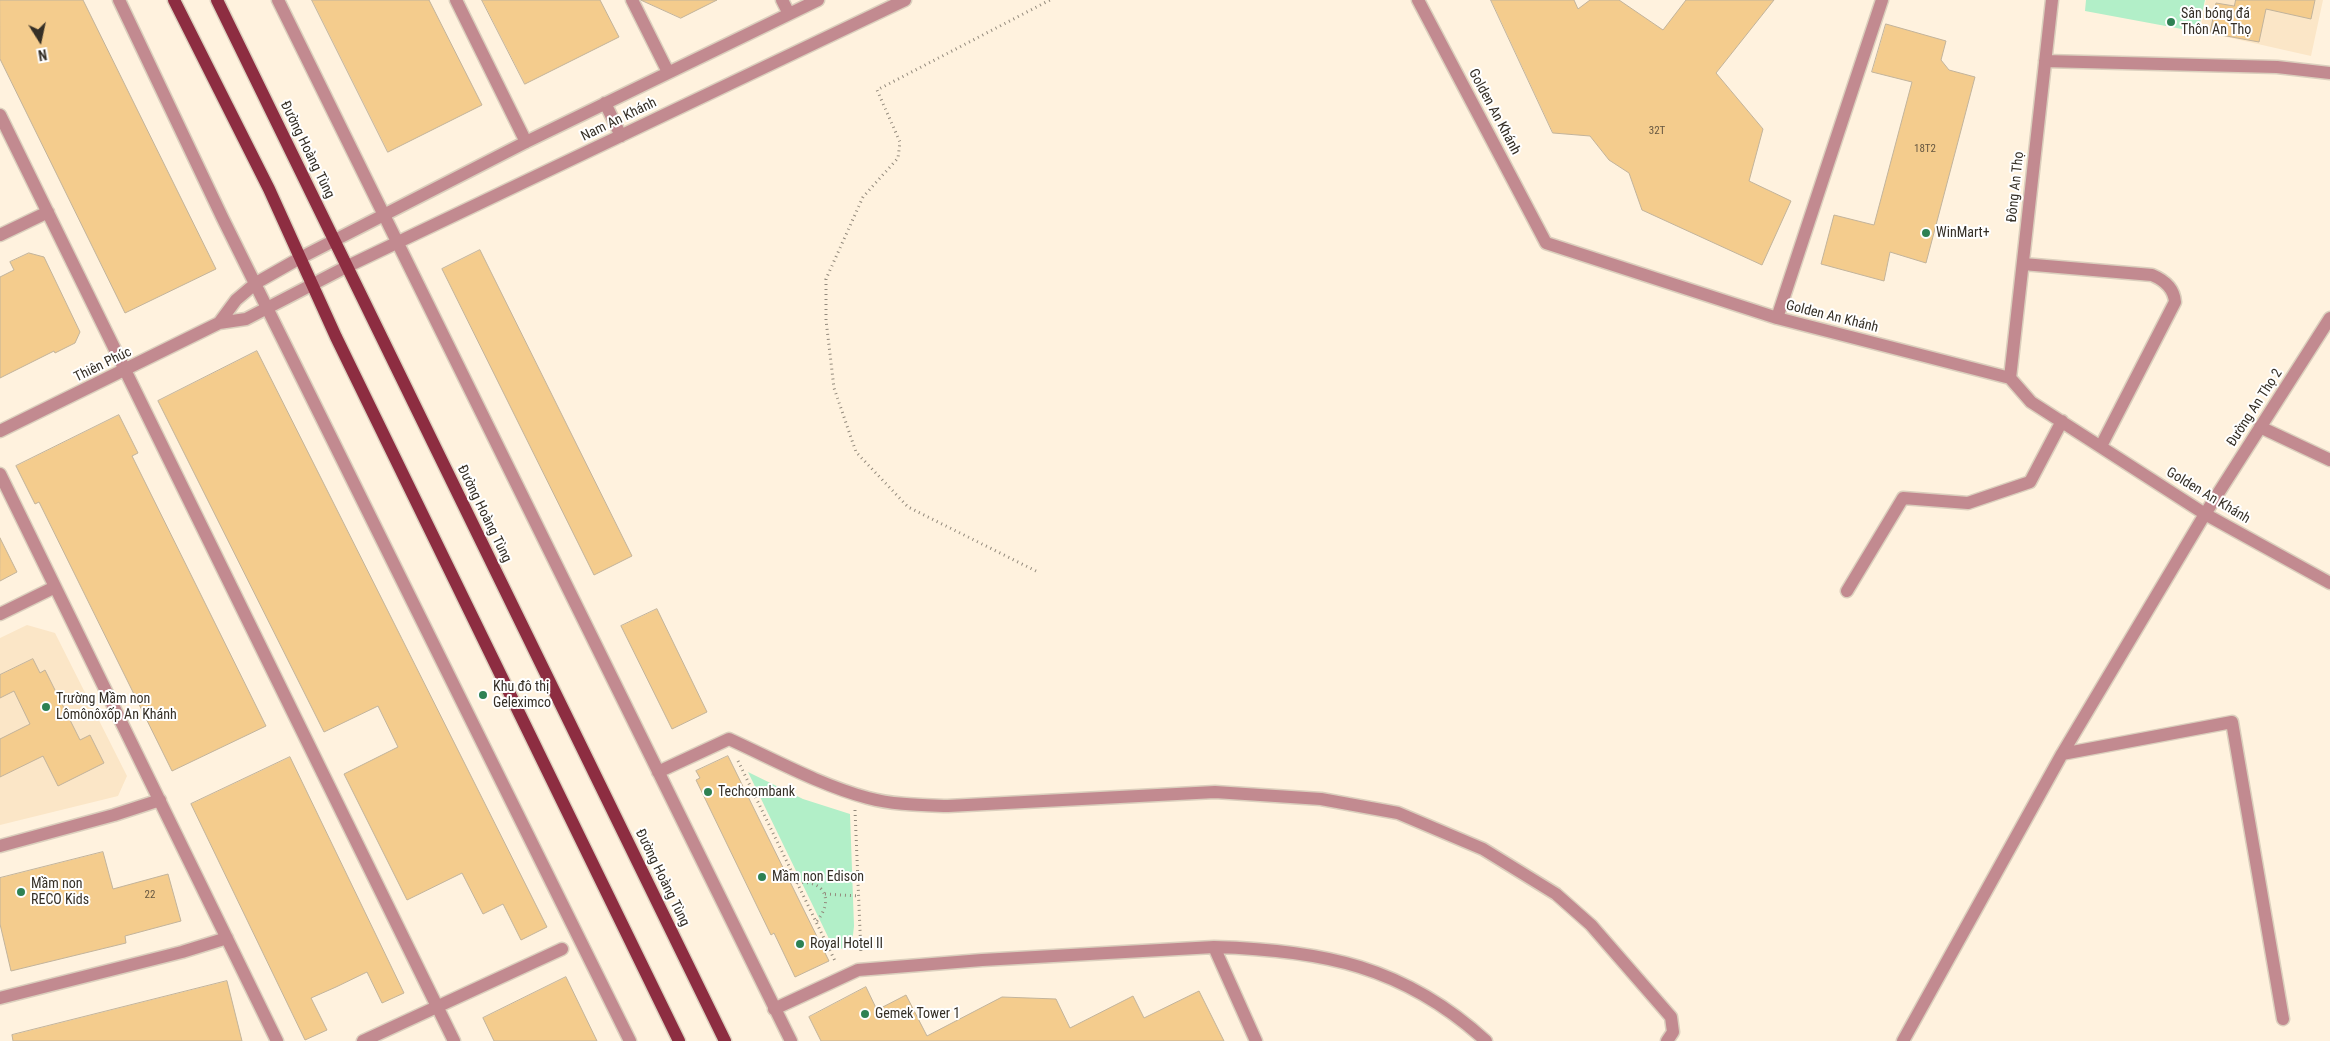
<!DOCTYPE html>
<meta charset="utf-8">
<style>
body{margin:0}
#map{position:relative;width:2330px;height:1041px;overflow:hidden;background:#fff2de;font-family:"Roboto Condensed",sans-serif}
canvas{display:block}
.north{position:absolute;left:15px;top:15px;width:50px;height:50px;-webkit-text-stroke:4px #fff;paint-order:stroke;rotate:170deg;font-size:14px;font-weight:700;line-height:20px;text-align:center;color:#352f26}
.north::after{content:'';display:block;margin:auto;width:18px;height:22px;background:#352f26;clip-path:polygon(50% 0,100% 100%,50% 72%,0 100%)}
</style>
<div id="map">
<canvas width="2330" height="1041"></canvas>
<div class="north">N</div>
</div>
<script>
const c = document.querySelector('canvas').getContext('2d');
c.lineJoin = 'round';
function fill(path, color) { c.fillStyle = color; c.fill(path, 'evenodd'); }
function trace(path, color, width, dash) { c.strokeStyle = color; c.lineWidth = width; c.lineCap = dash ? 'butt' : 'round'; c.setLineDash(dash || []); c.stroke(path); }
function drawText(font, color, halo, rows, align = 'center') {
  c.font = font + ' "Roboto Condensed",sans-serif'; c.lineWidth = 4; c.setLineDash([]); c.textBaseline = 'middle'; c.strokeStyle = halo; c.fillStyle = color; for (const [text, x, y, turn = 0] of rows) {
    c.save(); c.translate(x, y); c.rotate((+turn || 0) * Math.PI / 180); c.textAlign = isNaN(turn) ? turn : align; if (halo) c.strokeText(text, 0, 0); c.fillText(text, 0, 0); c.restore();
  }
}
const built = new Path2D(`
 M2206,0h117l-12,56 -111,-25z
 M27,625l28,8 72,143 -9,20 -118,29v-187z`);
const green = new Path2D(`
 M2086,0h119l-7,32 -113,-21z
 M748,772l55,27 47,15 4,112 -2,18 -3,4 -12,1 -5,-4z`);
const building = new Path2D(`
 M0,0h83l133,269 -91,44 -125,-254z
 M312,0h117l53,105 -94,47z
 M482,0h118l19,37 -94,47z
 M641,0h76l-36,18z
 M1491,0h83l4,9 12,-9h29l44,30 23,-30h88l-58,73 47,56 -14,52 42,20 -29,64 -120,-55 -13,-37 -20,-13 -19,-24 -37,-3z
 M2236,0h79l-4,19 -45,-10 -7,33 -49,-9 6,-30 18,3z
 M1886,24l60,17 -5,19 8,10 26,7 -49,186 -36,-11 -6,29 -63,-17 13,-49 40,10 38,-143 -40,-10z
 M480,250l152,306 -38,19 -152,-306z
 M29,253l15,4 36,75 -5,11 -20,10 -1,-2 -54,27v-101l14,-7 -4,-8z
 M257,351l290,576 -26,13 -18,-36 -20,10 -21,-41 -55,27 -63,-126 54,-27 -20,-41 -54,26 -166,-331z
 M119,415l19,38 -6,3 134,270 -94,45 -133,-269 -4,2 -19,-38z
 M0,538l17,34 -17,9z
 M657,609l50,103 -35,17 -51,-103z
 M33,659l7,14 5,-3 35,70 10,-5 14,28 -46,23 -15,-30 -43,21v-38l30,-15 -16,-33 -14,7v-23z
 M728,756l101,205 -34,16 -21,-44 -3,2 -75,-155 4,-2 -4,-7z
 M290,757l114,236 -22,10 -15,-31 -31,15 -25,11 16,32 -22,10 -114,-236z
 M103,852l10,37 55,-15 13,47 -56,15 1,7 -115,28 -11,-47v-46z
 M566,977l31,64h-103l-11,-23z
 M227,981l15,60h-229l-1,-6z
 M866,987l11,23 29,-15 21,41 75,-39 54,2 14,29 63,-32 11,22 55,-27 25,50h-403l-12,-24z`);
const path = new Path2D(`
 M1036,571l-128,-64 -52,-55 -22,-64 -8,-68v-41l37,-82 35,-39 2,-16 -23,-52 173,-90
 M738,761l98,202
 M855,810l6,144
 M797,883c29,-4 37,19 19,39
 M825,894l34,2`);
const minor = new Path2D(`
 M119,0l104,219 407,822
 M278,0l513,1041
 M456,0l70,142
 M632,0l36,72
 M782,0l7,14
 M1418,0l128,243 231,75 233,60 21,24 174,112 125,69
 M2045,61l232,6 53,6
 M605,103l16,33
 M0,115l454,926
 M0,235l48,-23
 M2023,264l129,11c12,5 22,13 23,27l-74,144
 M1777,318l105,-318
 M219,323l17,-23 20,-17 44,-25 226,-116 292,-142
 M2010,378l42,-378
 M2260,427l70,33
 M0,431l219,-108 27,-4 100,-52 559,-267
 M0,474l277,567
 M1847,591l56,-93 65,5 62,-21 32,-61
 M0,614l55,-27
 M2062,754l170,-32 51,297
 M658,772l71,-33c46,21 91,46 139,59 26,7 53,7 80,8l267,-14 106,7 77,14 85,36 73,45 35,31 80,92 2,15 -6,9
 M0,846l114,-31 46,-15
 M1214,947l42,94
 M0,998l182,-46 45,-14
 M774,1009l84,-39 124,-10 232,-13c108,3 190,19 272,94
 M363,1041l199,-92
 M1903,1041l159,-287 143,-240 125,-196`);
const major = new Path2D(`
 M174,0l95,189 67,148 343,704
 M217,0l508,1041`);
const markers = [
 [2171,22,5,"#2e8153"],
 [1926,233,5,"#2e8153"],
 [483,695,5,"#2e8153"],
 [46,707,5,"#2e8153"],
 [708,792,5,"#2e8153"],
 [762,877,5,"#2e8153"],
 [21,892,5,"#2e8153"],
 [800,944,5,"#2e8153"],
 [865,1014,5,"#2e8153"]
];
const numberNames = [
 ["32T",1657,131],
 ["18T2",1925,149],
 ["22",150,895]
];
const poiNames = [
 ["Sân bóng đá",2181,14],
 ["Thôn An Thọ",2181,30],
 ["WinMart+",1936,233],
 ["Khu đô thị",493,687],
 ["Geleximco",493,703],
 ["Trường Mầm non",56,699],
 ["Lômônôxốp An Khánh",56,715],
 ["Techcombank",718,792],
 ["Mầm non Edison",772,877],
 ["Mầm non",31,884],
 ["RECO Kids",31,900],
 ["Royal Hotel II",810,944],
 ["Gemek Tower 1",875,1014]
];
const streetNames = [
 ["Golden An Khánh",1494,112,62],
 ["Nam An Khánh",619,120,-26],
 ["Đường Hoàng Tùng",307,150,64],
 ["Đông An Thọ",2016,187,-84],
 ["Golden An Khánh",1832,317,14],
 ["Thiên Phúc",103,365,-26],
 ["Đường An Thọ 2",2255,408,-57],
 ["Golden An Khánh",2208,496,31],
 ["Đường Hoàng Tùng",484,514,64],
 ["Đường Hoàng Tùng",662,878,64]
];
fill(built, '#fbe6c7');
fill(green, '#b2efc8');
fill(building, '#f4cc8d');
trace(building, '#c2b39b', 1);
trace(minor, '#dbcfbd', 15);
trace(major, '#dbcfbd', 15);
trace(path, '#938a7c', 3, [1, 4]);
trace(minor, '#c28a90', 12);
trace(major, '#8d2d41', 12);
for (const [x, y, r, color] of markers) { const dot = new Path2D(); dot.arc(x, y, r, 0, 2 * Math.PI); c.fillStyle = color; c.fill(dot); trace(dot, '#fff', 2); }
drawText('11px', '#655640', null, numberNames);
drawText('14px', '#352f26', '#fff', poiNames, 'left');
drawText('14px', '#352f26', '#fff', streetNames);
</script>
